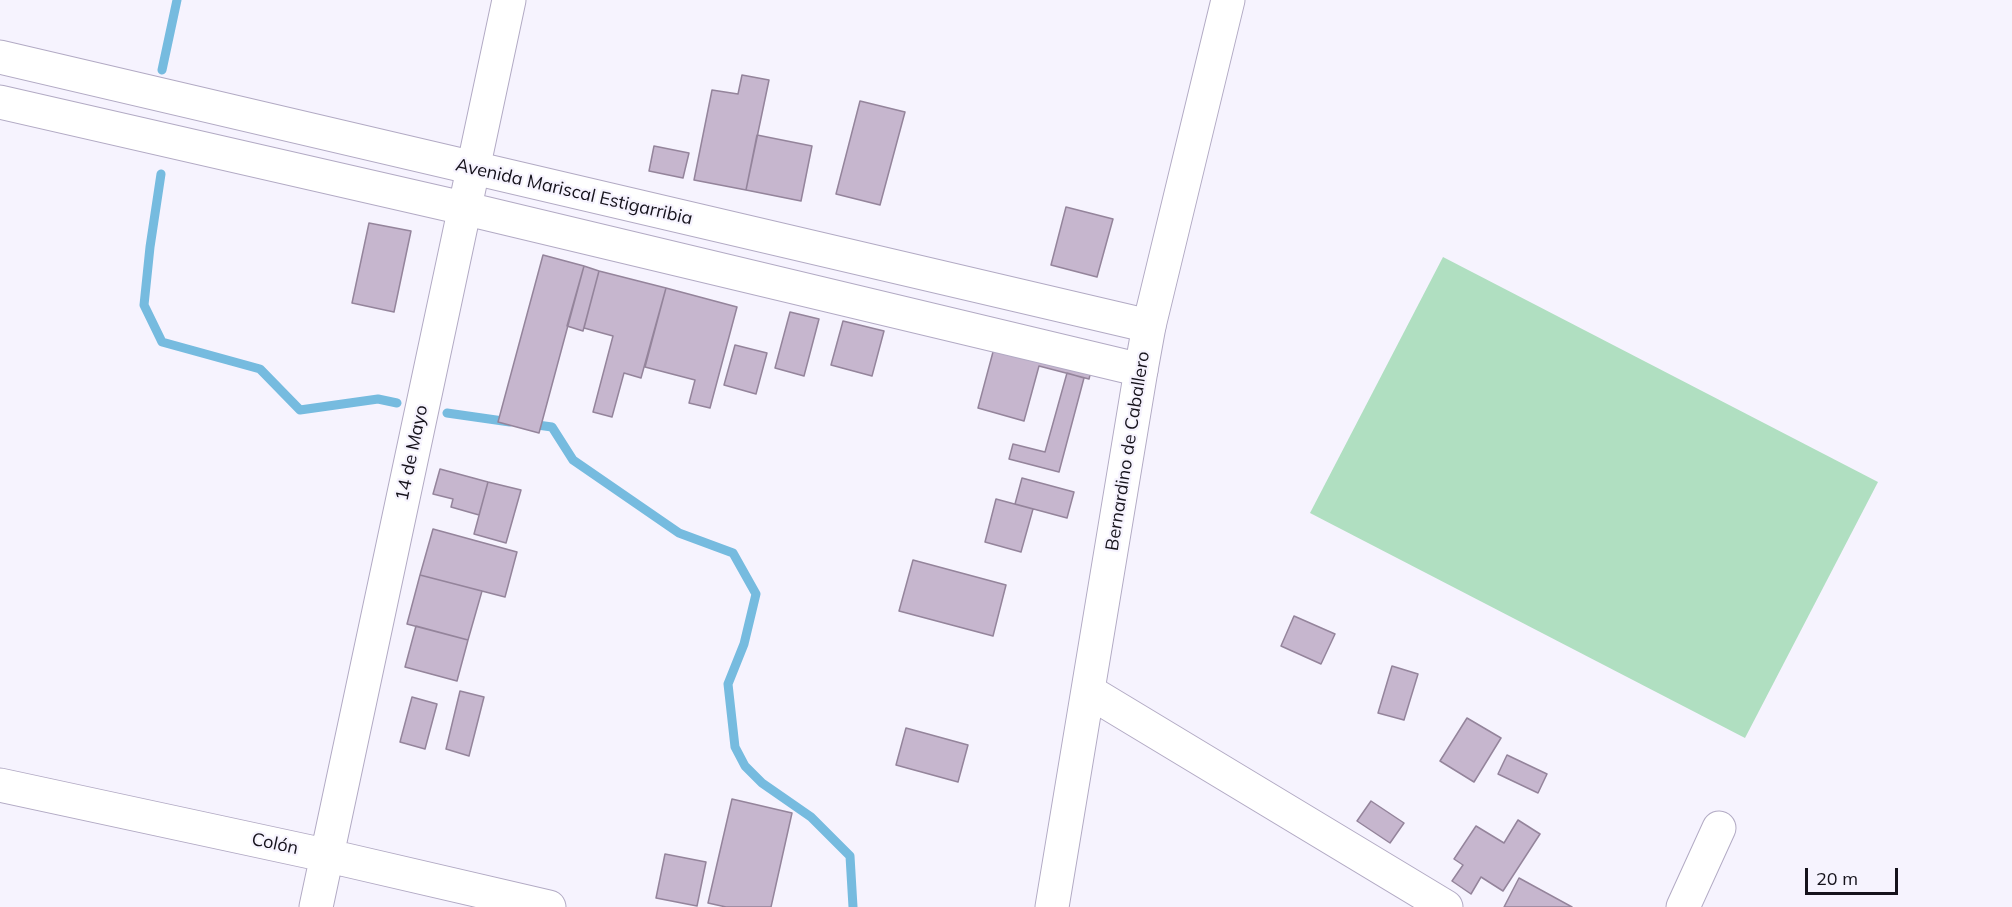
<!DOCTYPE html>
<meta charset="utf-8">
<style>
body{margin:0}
#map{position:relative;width:2012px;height:907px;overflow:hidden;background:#f6f3fe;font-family:Mulish,sans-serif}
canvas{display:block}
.scale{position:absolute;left:1805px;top:868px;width:93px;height:27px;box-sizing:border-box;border:3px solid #15121b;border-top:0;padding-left:8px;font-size:18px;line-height:21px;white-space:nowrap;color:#15121b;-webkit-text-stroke:4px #f6f3fe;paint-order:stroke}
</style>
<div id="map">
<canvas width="2012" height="907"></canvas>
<div class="scale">20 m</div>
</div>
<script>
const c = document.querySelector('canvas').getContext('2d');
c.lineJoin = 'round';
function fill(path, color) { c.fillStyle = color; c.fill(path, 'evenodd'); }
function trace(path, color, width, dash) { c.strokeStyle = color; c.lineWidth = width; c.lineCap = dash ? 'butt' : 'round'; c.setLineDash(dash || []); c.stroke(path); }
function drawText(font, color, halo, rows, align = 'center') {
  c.font = font + ' Mulish,sans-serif'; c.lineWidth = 4.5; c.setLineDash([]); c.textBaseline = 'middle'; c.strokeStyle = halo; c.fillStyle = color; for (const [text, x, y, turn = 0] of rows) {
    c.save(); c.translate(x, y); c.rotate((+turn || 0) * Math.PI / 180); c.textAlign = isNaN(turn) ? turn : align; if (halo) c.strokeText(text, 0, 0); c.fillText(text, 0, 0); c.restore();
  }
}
const green = new Path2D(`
 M1443,257l435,225 -133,256 -435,-225z`);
const stream = new Path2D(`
 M162,70l15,-70
 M161,174l-11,73 -6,58 18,37 98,27 40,41 78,-11 19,4
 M447,413l63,9
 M530,424l22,3 21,33 106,73 54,20 23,41 -12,50 -16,40 7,63 10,19 17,17 49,34 39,39 3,51`);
const building = new Path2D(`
 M742,75l27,5 -23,110 -52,-10 18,-90 26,4z
 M860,101l45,11 -25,93 -44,-11z
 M757,135l55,11 -11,55 -55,-11z
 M654,146l35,7 -6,25 -34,-7z
 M1066,207l47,12 -16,58 -46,-12z
 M369,223l42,8 -17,81 -42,-9z
 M543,255l41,11 -45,167 -41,-11z
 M584,266l15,5 -16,60 -16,-5z
 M599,271l67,17 -25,90 -17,-5 -12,44 -19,-5 20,-76 -29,-8z
 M666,288l71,19 -27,101 -21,-5 6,-23 -50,-13z
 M790,312l29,7 -15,57 -29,-8z
 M843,321l41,10 -12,45 -41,-11z
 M997,337l96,26 -4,16 -50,-13 -15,55 -46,-13z
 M735,345l32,8 -11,41 -32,-9z
 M1067,373l17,5 -25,94 -50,-13 4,-15 32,8z
 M440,469l48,13 -9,33 -28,-8 2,-8 -20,-5z
 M1022,478l52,14 -7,26 -52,-14z
 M488,482l33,8 -15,53 -32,-9z
 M996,499l37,10 -12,43 -36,-10z
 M433,529l84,23 -12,45 -85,-22z
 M913,560l93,25 -13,51 -94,-25z
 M420,575l62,16 -14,49 -61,-16z
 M1294,616l41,18 -14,30 -40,-18z
 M416,626l52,14 -11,41 -52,-14z
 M1392,666l26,8 -14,46 -26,-7z
 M460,691l24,6 -15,59 -23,-7z
 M412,697l25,7 -12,45 -25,-7z
 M1467,718l34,20 -27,44 -34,-21z
 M906,728l62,17 -10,37 -62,-17z
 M1507,755l40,19 -9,19 -40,-19z
 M732,799l60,14 -21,94h-45l-18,-4z
 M1371,801l33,22 -14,20 -33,-22z
 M1518,820l22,14 -37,57 -22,-14 -10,17 -19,-13 11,-16 -9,-6 22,-33 28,17z
 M665,854l41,8 -9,44 -41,-8z
 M1519,878l53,29h-68z`);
const minor = new Path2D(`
 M1149,326l79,-326
 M1088,691l358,216
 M0,785l329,71 220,51
 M316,907l193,-907
 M1052,907l89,-537
 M1683,907l36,-79`);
const major = new Path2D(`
 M0,57l1149,269 -8,44 -678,-162 -463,-106`);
const streetNames = [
 ["Avenida Mariscal Estigarribia",574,192,13],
 ["Bernardino de Caballero",1128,451,-81],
 ["14 de Mayo",412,453,-78],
 ["Colón",275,844,12]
];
fill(green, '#b0dfc1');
trace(stream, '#76bbdf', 9);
fill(building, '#c6b6ce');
trace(building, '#94849b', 1.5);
trace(minor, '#b2aac4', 35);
trace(major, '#b2aac4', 35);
trace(minor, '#fff', 33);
trace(major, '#fff', 33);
drawText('18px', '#15121b', '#f6f3fe', streetNames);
</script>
